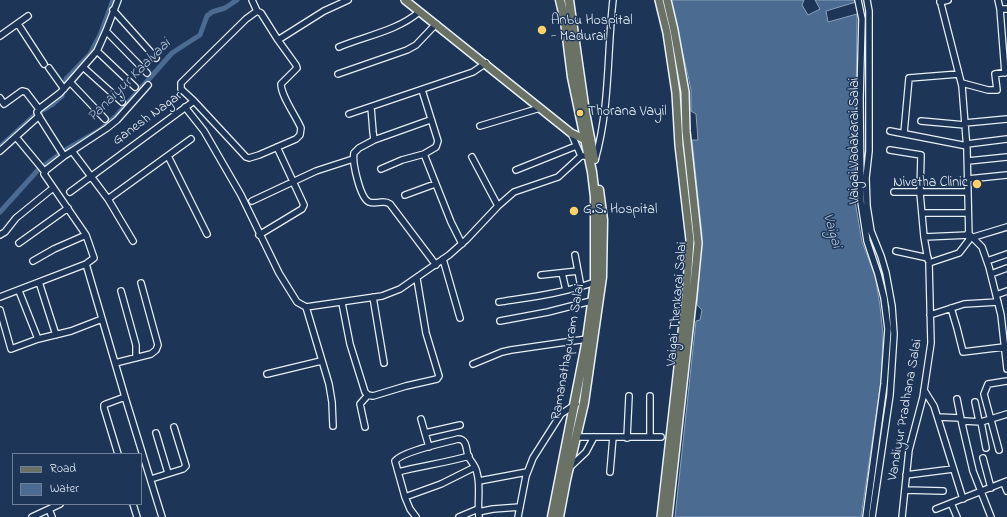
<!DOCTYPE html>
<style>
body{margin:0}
#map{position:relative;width:1007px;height:517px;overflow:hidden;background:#1d3557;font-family:"Indie Flower",sans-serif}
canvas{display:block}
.legend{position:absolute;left:12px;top:453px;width:130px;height:52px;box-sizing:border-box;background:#1d3557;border:1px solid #6e8097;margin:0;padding:5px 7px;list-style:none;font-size:12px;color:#e8f1f8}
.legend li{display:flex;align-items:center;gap:8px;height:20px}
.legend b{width:20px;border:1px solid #6e8097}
</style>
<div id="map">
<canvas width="1007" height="517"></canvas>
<ul class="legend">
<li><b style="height:5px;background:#6a7266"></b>Road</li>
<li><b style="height:11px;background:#4b6b91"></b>Water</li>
</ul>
</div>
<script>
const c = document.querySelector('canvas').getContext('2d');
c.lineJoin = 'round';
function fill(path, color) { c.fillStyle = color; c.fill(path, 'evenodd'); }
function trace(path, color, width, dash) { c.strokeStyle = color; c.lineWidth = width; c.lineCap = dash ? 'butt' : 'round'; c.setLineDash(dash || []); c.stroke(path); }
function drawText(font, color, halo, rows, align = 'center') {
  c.font = font + ' "Indie Flower",sans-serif'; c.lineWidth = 3; c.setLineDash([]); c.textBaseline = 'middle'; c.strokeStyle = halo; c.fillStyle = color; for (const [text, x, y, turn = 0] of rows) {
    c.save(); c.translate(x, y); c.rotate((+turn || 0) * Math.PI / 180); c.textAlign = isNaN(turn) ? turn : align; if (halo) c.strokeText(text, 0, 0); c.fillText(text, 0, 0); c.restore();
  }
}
const water = new Path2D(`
 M671,0h133l-2,5 6,10 12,-6 -5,-9h40l1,2 -30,9 2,11 29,-8 -2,187 7,41 13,34 5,30 3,29 -2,46 -20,136h-186l21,-196 4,-1 2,-10 -5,-5 5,-71 -10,-94h6l-2,-26 -5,-3v-21l-2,-10z`);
const canal = new Path2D(`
 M65,83l1,-4 24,-25 10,-19 13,-35
 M0,147l36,-33 17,-10 9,-8v-6
 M0,212l38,-42 29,-21 33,-19 17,-15 55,-62 28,-18 7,-19 5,-4 13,-4 12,-8`);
const minor = new Path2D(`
 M252,0l5,11
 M858,0l4,19 -2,80 1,103 6,39 11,33 6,24 4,31 -4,55 -18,133
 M867,0l2,11v140l-3,27 1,28 4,25 10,25 5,17 6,33 2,28 -4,61 -18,122
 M998,0l2,9h7
 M940,2l8,-2
 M1000,9l5,64
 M113,10l43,48
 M18,24l26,40
 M106,31l12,-31
 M0,36l28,-20
 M339,47c26,-11 58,-16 80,-35
 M97,51l9,-20 41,42
 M83,67l39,35
 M49,68l15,21
 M338,74l69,-24 9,-5 20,-21
 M70,82l27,-31 38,36
 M962,83l26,7h9l-2,-16 12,-2
 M0,98l4,6 18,-13 4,1 13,17 -2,3 1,3 26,41 8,-5 36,48 25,42
 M194,101l52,56 3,1 10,-3 37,-16 4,-4 1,-7c-5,-12 -20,-32 -20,-44l16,-16 -1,-3 -18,-25
 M185,107l19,24 37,64 38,78 18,29 9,5 76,-11 18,-7 49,-34 17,-15 32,-34 16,-14 44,-15 23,-21h7
 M371,107l2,25 1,8
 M39,109l21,-16 10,-11 35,37
 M349,114l124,-42 13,-9
 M430,120l-56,20 -15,8 -5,5c-2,9 6,45 15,49 8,3 14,-3 21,2l46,61
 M921,121l44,4
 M965,123l42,-4
 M480,126l60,-18
 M890,131l77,15
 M571,133l10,23
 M904,133l5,-55 50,-4
 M16,137l29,35
 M967,144l40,-5
 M890,150l31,5 -1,38 4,44 45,-2
 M0,151l39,-35
 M72,151l35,-23 10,-8 31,-35
 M424,154l27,68 11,22
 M168,156l39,78
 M472,157l26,49
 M595,160c15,-52 12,-107 18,-160
 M968,161l39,-4
 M381,169l21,-9 22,-6 12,-7 2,-6 -16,-51
 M516,170l60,-24
 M968,179l39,-4
 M70,192l124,-91 -13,-12v-6l65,-64 11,-8 4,2 17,27 46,-29 24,-11
 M894,192h74
 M405,195l30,-11
 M108,199l83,-60
 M252,201l64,-30 37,-12
 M922,213h46
 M968,233l14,14 7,20 12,48 6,54
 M0,235l5,-3 11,-14 37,-30
 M259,235l43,-26 2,-4 -27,-58
 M924,237l4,23
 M974,237l33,-10
 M19,243l49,-35
 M896,251l32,7
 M575,255l6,32
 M443,259l17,59
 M33,261l21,-12 32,-14
 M987,261l20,-7
 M86,264l39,133 37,120
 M562,273l4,17
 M991,274l16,-6
 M541,275l37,-4
 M39,282l17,53
 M19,291l19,48 33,-8 31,-12
 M121,291l15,54v13
 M996,295l11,-4
 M0,297l86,-33 8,-6 -8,-23 -42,-61 2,-4 18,-14
 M373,297l11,66
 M499,302c32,-5 65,-9 96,-20
 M342,303l8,41 15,48 3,3 5,1 33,-10 31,-7 2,-3 -13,-43 -9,-54
 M306,307l23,77 3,18 1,24
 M951,308l6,20 6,24 41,-5
 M0,310l11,39 27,-10
 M930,315l34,-11 34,-2
 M500,321l48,-9 43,-11
 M115,363l36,-9 5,-4 2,-5 -17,-62
 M473,364l29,-12 9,-2 76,-11
 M267,374l54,-13
 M924,390l10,16 29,93
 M957,399l5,25
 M975,402l4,19
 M938,417l22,1
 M421,419l8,28
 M981,422l5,26
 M365,427l-5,-23 8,-9
 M156,433l12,40
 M425,433l35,-8
 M576,437h85
 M650,437v-41
 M627,438l2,-42
 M999,450l-15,-56 4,-10 19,-3
 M118,454l-14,-46v-3l2,-1 19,-7
 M983,458l8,30
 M568,469l18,-17 8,-15
 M398,472c23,-6 47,-9 71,-16
 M610,472l3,-35
 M906,475l47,-6
 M151,479l32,-10 3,-3 -12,-39
 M479,481l48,-9
 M1004,483l3,8
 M905,490l38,1
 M405,497l36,-13 34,-17
 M951,503l6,14
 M133,504l4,13
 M49,509l3,8
 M936,509l71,-28
 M478,512l15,-3 27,-2
 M32,517l28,-13
 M416,517l-6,-8 -5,-12 -10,-36c8,-10 49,-18 63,-22 9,0 8,10 10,17 3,6 8,10 9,17 4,14 0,29 2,44
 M459,517l19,-8
 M518,517l8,-41 7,-18 28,-44 15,-10
 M902,517l7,-67 14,-53 8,-54 -2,-80 30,-10 10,-13 -2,-90 -5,-64 -22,-86
 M991,517l-18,-46 -11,-47 3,-3 16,1 26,-8`);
const major = new Path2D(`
 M405,0l166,133 17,8
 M659,0l8,33 9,60 3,52 11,95 -4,57 -25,220
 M667,0l7,30 11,62 1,39 12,112 -5,51 -25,223`);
const highway = new Path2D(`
 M569,0l16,112 9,47
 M552,517l35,-178 8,-57v-85l-3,-25 -20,-95 -7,-56 -5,-21
 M559,517l7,-37 18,-77 18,-126 1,-57 -4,-30`);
const markers = [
 [542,30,5,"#ffd166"],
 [580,113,4,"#ffd166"],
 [977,184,5,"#ffd166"],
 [574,211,5,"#ffd166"]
];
const poiNames = [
 ["Anbu Hospital",551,22],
 ["- Madurai",551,38],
 ["Thorana Vayil",588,113],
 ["Nivetha Clinic",968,184,"right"],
 ["G.S. Hospital",583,211]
];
const streetNames = [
 ["Ganesh Nagar",148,119,-36],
 ["Vaigai Vadakarai Salai",856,141,-90],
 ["Vaigai Thenkarai Salai",678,304,-85],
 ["Ramanathapuram Salai",569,352,-80],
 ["Vandiyur Pradhana Salai",906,410,-80]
];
const waterNames = [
 ["Panaiyur Kaalvaai",130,81,-45],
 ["Vaigai",831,231,74]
];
fill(water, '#4b6b91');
trace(water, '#8aa1ba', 1);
trace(canal, '#4b6b91', 5);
trace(minor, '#e8f1f8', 8);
trace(major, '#e8f1f8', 10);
trace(highway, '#e8f1f8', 11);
trace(minor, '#1d3557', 5.5);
trace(major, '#6a7266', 7);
trace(highway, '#6a7266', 8);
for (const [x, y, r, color] of markers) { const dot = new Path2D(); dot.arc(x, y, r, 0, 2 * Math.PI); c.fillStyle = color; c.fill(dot); trace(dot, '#1d3557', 1.5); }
drawText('14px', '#e8f1f8', '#1d3557', poiNames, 'left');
drawText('14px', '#e8f1f8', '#1d3557', streetNames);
drawText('italic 15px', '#b1c2d4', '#1d3557', waterNames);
</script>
